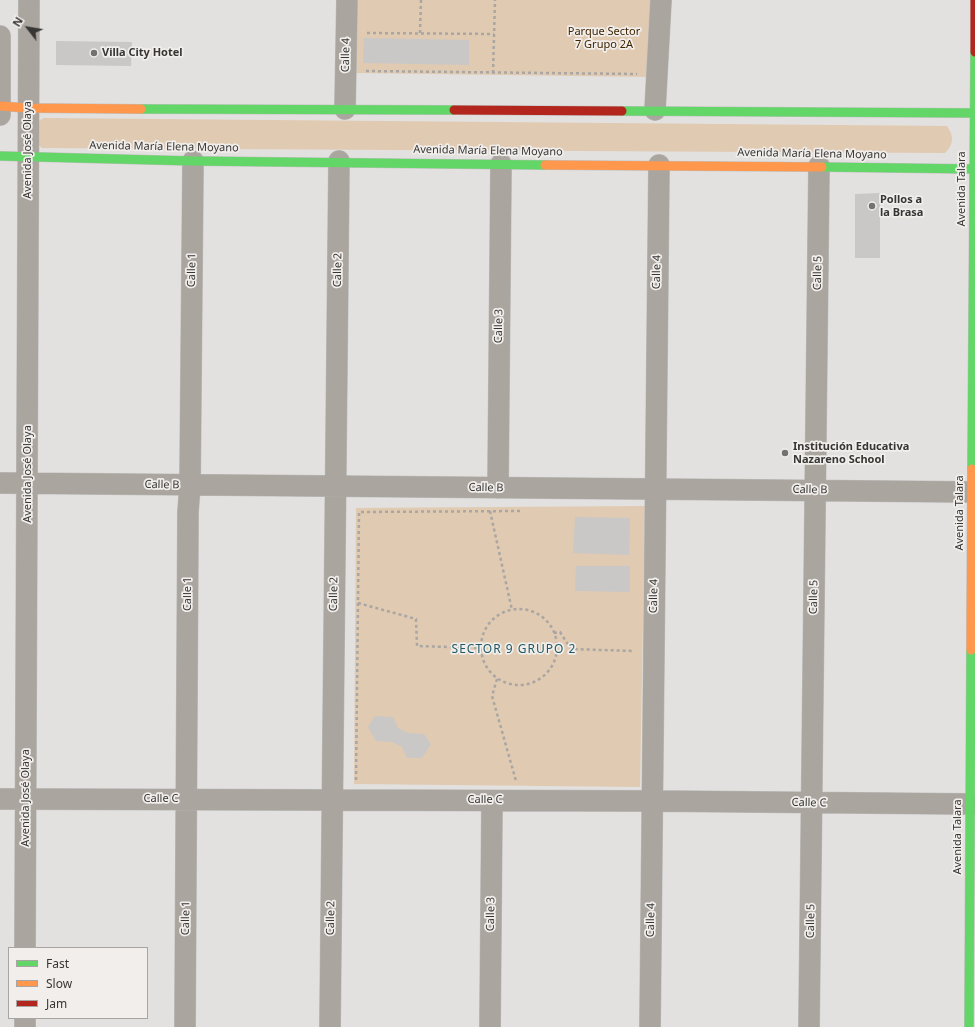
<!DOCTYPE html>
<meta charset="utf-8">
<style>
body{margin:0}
#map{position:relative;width:975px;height:1027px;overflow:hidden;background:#e2e1df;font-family:"Noto Sans",sans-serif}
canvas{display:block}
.legend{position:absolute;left:8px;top:947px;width:140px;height:72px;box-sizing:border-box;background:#f1eeeb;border:1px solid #a7a4a2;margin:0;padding:5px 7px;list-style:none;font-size:12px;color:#373635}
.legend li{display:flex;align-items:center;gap:8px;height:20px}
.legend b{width:20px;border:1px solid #a7a4a2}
.north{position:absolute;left:8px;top:8px;width:40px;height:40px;-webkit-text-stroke:3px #f1eeeb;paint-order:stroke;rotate:301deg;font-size:11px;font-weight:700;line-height:16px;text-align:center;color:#373635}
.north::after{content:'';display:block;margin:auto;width:14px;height:18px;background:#373635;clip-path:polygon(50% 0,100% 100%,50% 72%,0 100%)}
</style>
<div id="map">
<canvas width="975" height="1027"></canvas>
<ul class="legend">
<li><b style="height:5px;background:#63d668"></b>Fast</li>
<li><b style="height:5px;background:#ff974d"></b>Slow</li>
<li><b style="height:5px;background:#b3261e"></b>Jam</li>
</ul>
<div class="north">N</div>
</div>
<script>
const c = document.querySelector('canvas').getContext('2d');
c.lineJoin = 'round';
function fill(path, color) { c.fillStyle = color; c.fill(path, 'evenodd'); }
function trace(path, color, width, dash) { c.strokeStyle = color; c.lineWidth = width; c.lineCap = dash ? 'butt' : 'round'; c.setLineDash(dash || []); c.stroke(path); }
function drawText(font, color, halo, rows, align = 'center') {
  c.font = font + ' "Noto Sans",sans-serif'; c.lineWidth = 3.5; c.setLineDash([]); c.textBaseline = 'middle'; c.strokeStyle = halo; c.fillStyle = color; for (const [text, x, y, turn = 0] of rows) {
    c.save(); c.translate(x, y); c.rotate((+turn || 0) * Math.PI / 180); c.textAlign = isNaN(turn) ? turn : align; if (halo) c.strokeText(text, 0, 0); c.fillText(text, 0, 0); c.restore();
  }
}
const green = new Path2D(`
 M357,0h296l-2,77 -296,-4z
 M44,118l903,8c7,10 7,18 -2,27l-903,-5 -8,-7 1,-18z
 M645,506l-5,281 -286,-3 2,-276z`);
const building = new Path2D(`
 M364,38l105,2v25l-106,-2z
 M56,41l76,1 -1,24 -75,-1z
 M880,193v65h-25v-64z
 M575,517l55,1 -1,37 -56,-2z
 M576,566h54v26l-55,-1z
 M375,716l18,1 5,11 10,5 16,1 7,10 -9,14h-15l-5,-11 -10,-5 -16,-1 -8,-14z`);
const path = new Path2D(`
 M367,33l127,1
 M420,33l1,-33
 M366,71l271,3
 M493,73l2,-73
 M490,511l22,99
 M358,603l58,16 1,27 63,2
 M481 647a38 38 0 1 1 76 0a38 38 0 1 1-76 0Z
 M554,633l6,-1 11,17 63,2
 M497,679l-5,17 24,85
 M356,780l3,-268 163,-1`);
const street = new Path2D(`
 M0,36v79
 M345,109l2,-109
 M655,110l6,-110
 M0,483l972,9
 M498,488l3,-324
 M0,799l652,2 318,3
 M25,948l4,-948
 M25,1027v-9
 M185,1027l3,-515 2,-27 3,-324
 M330,1027l9,-866
 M490,1027l2,-226
 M650,1027l9,-862
 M809,1027l10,-861`);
const fast = new Path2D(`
 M141,109l313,1
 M622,111l353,2
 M0,156l193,5 352,4
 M822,167l153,2
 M972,469l3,-417
 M969,1027l2,-377`);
const slow = new Path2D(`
 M0,106l27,2 114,1
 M545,165l277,2
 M971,650l1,-181`);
const jam = new Path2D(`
 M975,52v-52
 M454,110l168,1`);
const markers = [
 [94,53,4,"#737270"],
 [872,206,4,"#737270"],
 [785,453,4,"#737270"]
];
const parkNames = [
 ["Parque Sector",604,32],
 ["7 Grupo 2A",604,45]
];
const poiNames = [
 ["Villa City Hotel",102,53],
 ["Pollos a",880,200],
 ["la Brasa",880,213],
 ["Institución Educativa",793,447],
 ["Nazareno School",793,460]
];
const streetNames = [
 ["Calle 4",346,55,-89],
 ["Avenida María Elena Moyano",164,147,1],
 ["Avenida José Olaya",28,150,-90],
 ["Avenida María Elena Moyano",488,151,1],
 ["Avenida María Elena Moyano",812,154,1],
 ["Avenida Talara",962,189,-90],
 ["Calle 1",192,270,-89],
 ["Calle 2",338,270,-89],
 ["Calle 4",657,272,-89],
 ["Calle 5",818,273,-89],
 ["Calle 3",499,326,-89],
 ["Avenida José Olaya",28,474,-90],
 ["Calle B",162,485,1],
 ["Calle B",486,488,1],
 ["Calle B",810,490,1],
 ["Avenida Talara",960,513,-90],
 ["Calle 1",188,594,-90],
 ["Calle 2",334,594,-89],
 ["Calle 4",654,596,-89],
 ["Calle 5",814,597,-89],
 ["Avenida José Olaya",26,798,-90],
 ["Calle C",161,799],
 ["Calle C",485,800],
 ["Calle C",809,803,1],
 ["Avenida Talara",958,837,-90],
 ["Calle 3",491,914,-89],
 ["Calle 1",186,918,-89],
 ["Calle 2",331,918,-89],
 ["Calle 4",651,920,-89],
 ["Calle 5",811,921,-89]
];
const neighbourhoodNames = [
 ["SECTOR 9 GRUPO 2",514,650]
];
fill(green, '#e0cab1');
fill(building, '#c9c8c7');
trace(street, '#bfbfbe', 22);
trace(fast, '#bfbfbe', 10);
trace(slow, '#bfbfbe', 10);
trace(jam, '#bfbfbe', 10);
trace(path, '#a9a6a3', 2.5, [3, 3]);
trace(street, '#aaa59f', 21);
trace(fast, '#63d668', 9);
trace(slow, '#ff974d', 9);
trace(jam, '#b3261e', 9);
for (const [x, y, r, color] of markers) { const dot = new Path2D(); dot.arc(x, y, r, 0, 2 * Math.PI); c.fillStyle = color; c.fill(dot); trace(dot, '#f1eeeb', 1.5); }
drawText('11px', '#3f2400', '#f1eeeb', parkNames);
drawText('bold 11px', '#373635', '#f1eeeb', poiNames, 'left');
drawText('11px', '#373635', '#f1eeeb', streetNames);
c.letterSpacing = '1px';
drawText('12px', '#225b63', '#f1eeeb', neighbourhoodNames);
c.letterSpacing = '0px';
</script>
